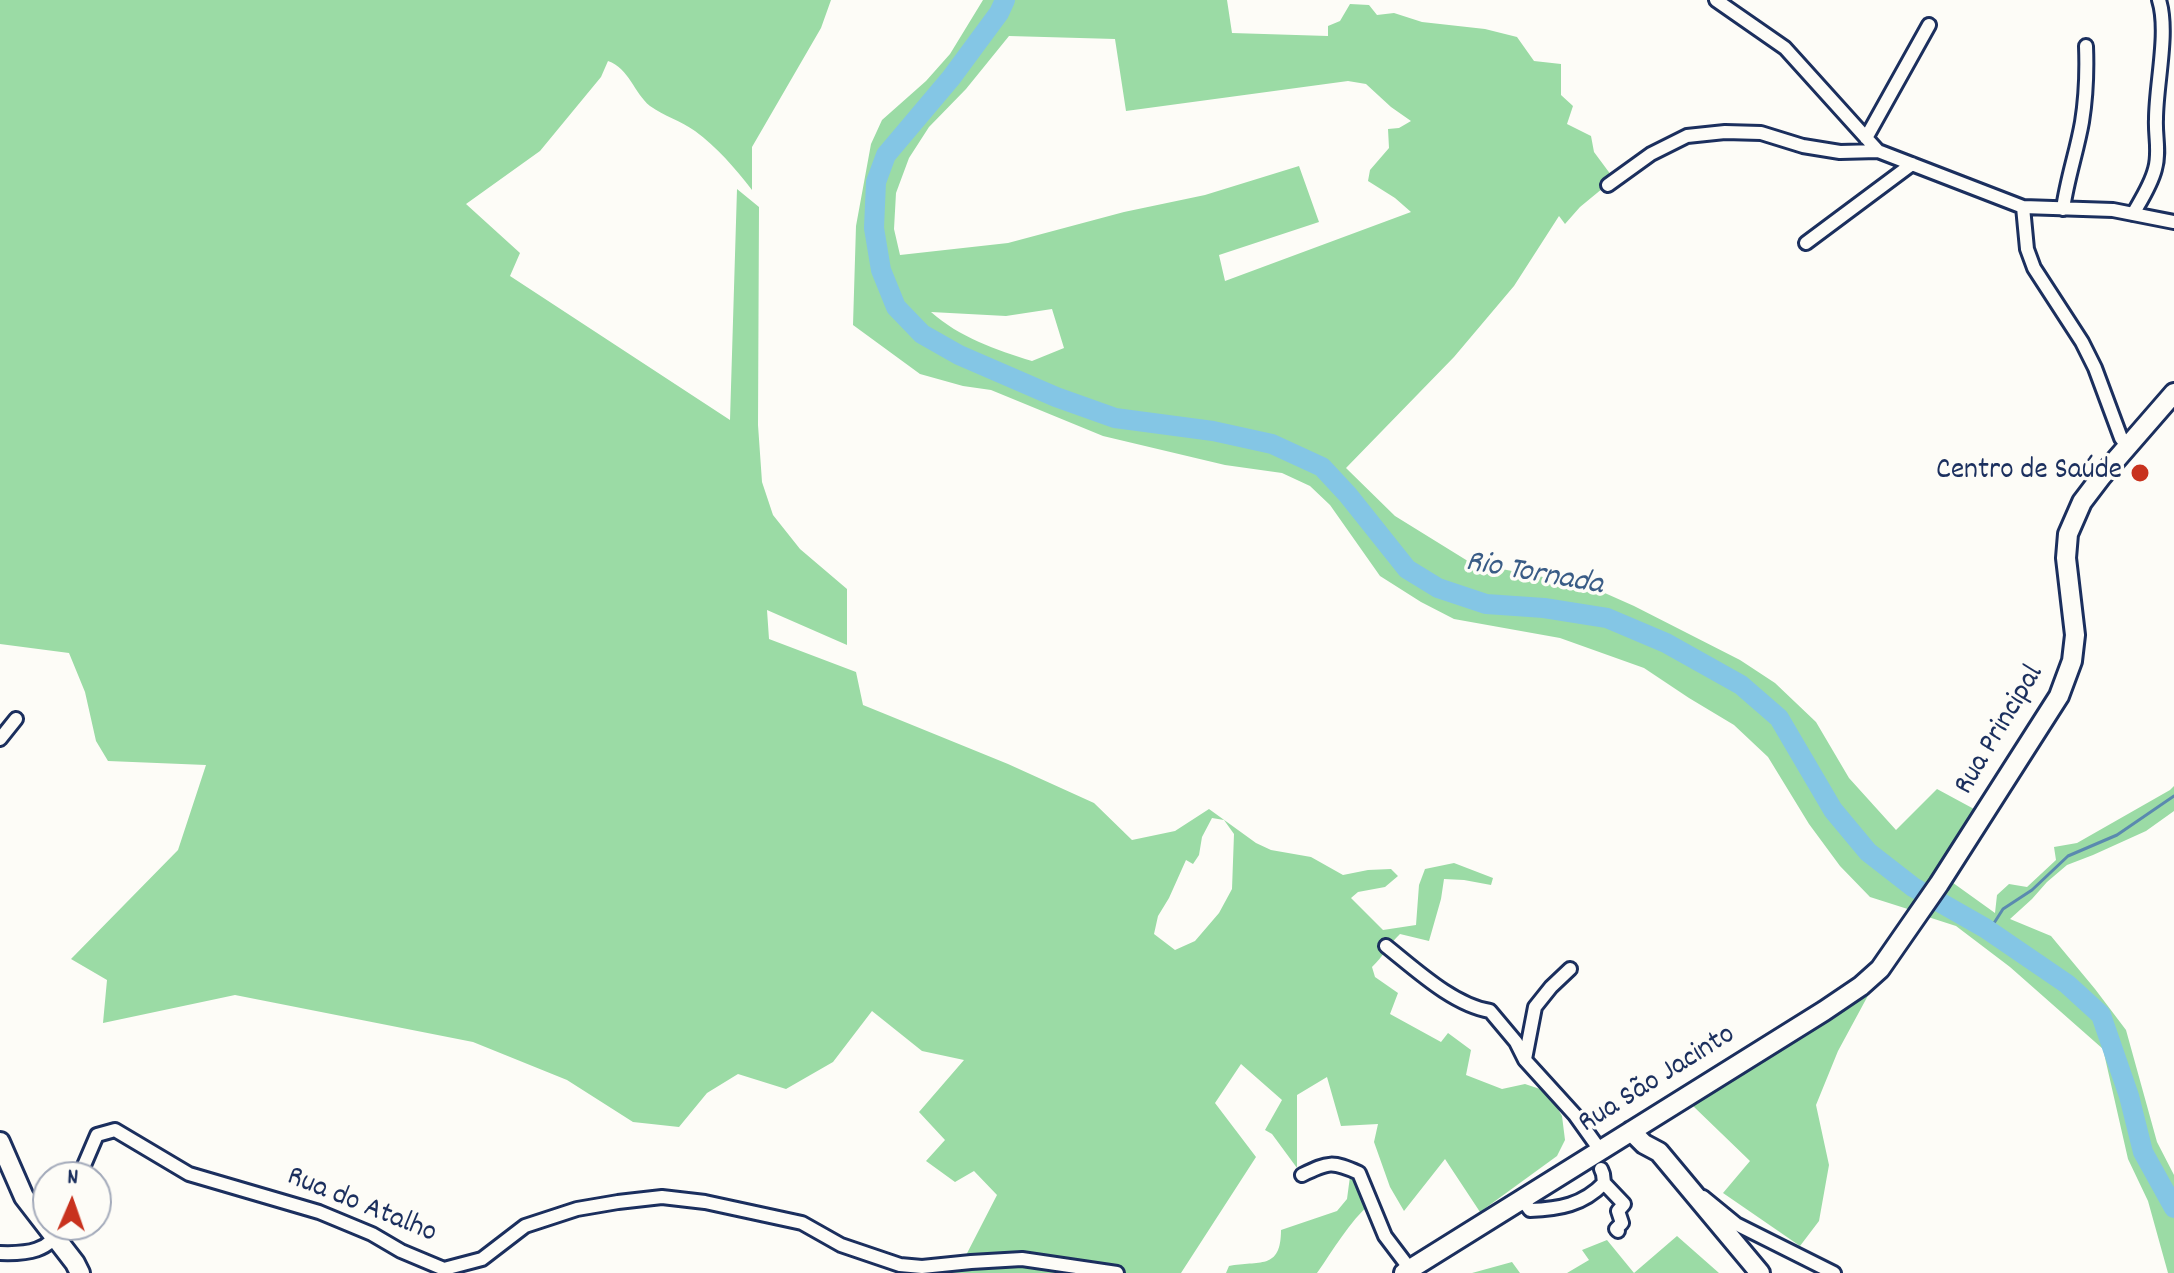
<!DOCTYPE html>
<meta charset="utf-8">
<style>
body{margin:0}
#map{position:relative;width:2174px;height:1273px;overflow:hidden;background:#fdfcf7;font-family:Dekko,sans-serif}
canvas{display:block}
.north{position:absolute;left:32px;top:1161px;width:80px;height:80px;box-sizing:border-box;background:#fdfcf7;border:2px solid #a3aaba;border-radius:50%;rotate:2deg;font-size:22px;font-weight:700;line-height:32px;text-align:center;color:#1b2f5e}
.north::after{content:'';display:block;margin:auto;width:28px;height:36px;background:#c8321e;clip-path:polygon(50% 0,100% 100%,50% 72%,0 100%)}
</style>
<div id="map">
<canvas width="2174" height="1273"></canvas>
<div class="north">N</div>
</div>
<script>
const c = document.querySelector('canvas').getContext('2d');
c.lineJoin = 'round';
function fill(path, color) { c.fillStyle = color; c.fill(path, 'evenodd'); }
function trace(path, color, width, dash) { c.strokeStyle = color; c.lineWidth = width; c.lineCap = dash ? 'butt' : 'round'; c.setLineDash(dash || []); c.stroke(path); }
function drawText(font, color, halo, rows, align = 'center') {
  c.font = font + ' Dekko,sans-serif'; c.lineWidth = 7; c.setLineDash([]); c.textBaseline = 'middle'; c.strokeStyle = halo; c.fillStyle = color; for (const [text, x, y, turn = 0] of rows) {
    c.save(); c.translate(x, y); c.rotate((+turn || 0) * Math.PI / 180); c.textAlign = isNaN(turn) ? turn : align; if (halo) c.strokeText(text, 0, 0); c.fillText(text, 0, 0); c.restore();
  }
}
const green = new Path2D(`
 M0,0h831l-10,28 -69,119v43c-17,-22 -35,-43 -57,-59 -14,-10 -31,-15 -45,-25 -16,-13 -21,-38 -42,-45l-7,16 -61,74 -74,53 54,49 -10,23 220,144 7,-231 22,18 -1,218 4,57 11,33 27,34 47,40v56l-80,-35 2,29 87,33 7,33 145,59 86,39 38,37 43,-9 34,-22 47,34 15,7 40,7 32,18 25,-5 23,-1 7,7 -13,11 -27,5 -7,6 32,32 33,-5 3,-40 6,-16 29,-6 39,15 -2,7 -27,-5 -20,-1 -3,20 -12,42 -29,-7c-11,10 -17,23 -28,33l3,10 23,16 -8,21 51,28 7,-9 23,17 -5,25 36,14 23,-5 15,5 12,10 10,17 3,24 -8,16 -77,56 -35,-53 -41,52 -14,-24 -16,-45 4,-18 -37,2 -14,-49 -30,18v73l-25,-34 -7,-4 17,-30 -41,-36 -26,39 41,54 -75,116h-272l-4,-8 57,-2 35,-68 -23,-24 -19,11 -29,-21 19,-21 -26,-28 45,-52 -42,-9 -50,-40 -39,51 -47,27 -48,-15 -31,19 -28,34 -46,-5 -66,-42 -94,-38 -238,-47 -132,28 4,-43 -36,-21 107,-109 28,-85 -98,-4 -12,-20 -11,-49 -16,-39 -69,-9zM1212,818l12,2 10,14 -2,55 -13,24 -24,28 -20,9 -21,-16 4,-18 11,-18 17,-38 7,4 6,-9 3,-18z
 M983,0h244l5,33 96,3v-10l12,-5 10,-17 19,1 8,10 17,-2 28,9 63,7 32,8 17,24 27,3v31l12,11 -6,18 24,12 3,16 20,27 -34,28 -15,17 -6,-8 -45,70 -60,71 -108,111 49,48 76,47 118,23 45,20 106,54 35,23 41,39 33,56 47,52 41,-41 37,20 -60,102 -44,-14 -30,-31 -31,-42 -41,-67 -34,-32 -45,-27 -45,-30 -84,-30 -106,-19 -33,-17 -41,-26 -50,-71 -20,-19 -28,-13 -57,-8 -122,-29 -112,-46 -28,-4 -43,-12 -67,-49 3,-99 15,-82 11,-24 44,-39 24,-27zM1009,36l106,3 11,72 222,-30 18,3 25,23 20,14 -12,7 -11,1 1,19 -19,22 -2,11 27,17 16,14 -186,69 -6,-26 100,-33 -20,-56 -94,29 -81,17 -116,31 -108,12 -6,-26 2,-36 13,-35 20,-31 37,-38zM1052,309l12,39 -32,13c-36,-11 -73,-24 -101,-49l75,4z
 M2174,786v25l-28,20 -53,24 -26,10 -20,17 -15,17 -22,20 41,17 44,53 31,41 31,112 17,33v98h-6l-20,-72 -20,-42 -25,-110 -93,-82 -54,-41 -31,-10 24,-36 46,33 2,-18 12,-11 18,3 29,-27 -2,-13 23,-4 93,-53z
 M1871,990l-33,61 -22,54 13,60 -10,56 -19,25 -77,-53 27,-32 -58,-56z
 M1351,1169l20,34c-22,19 -37,46 -54,70h-91l3,-7c30,-6 52,5 52,-36l56,-19 10,-12z
 M1677,1236l42,37h-152l22,-13 -7,-10 25,-10 27,33z
 M1512,1262l8,11h-48z`);
const stream = new Path2D(`
 M1989,931l14,-22 29,-19 36,-34 49,-21 57,-39`);
const river = new Path2D(`
 M1005,0l-6,13 -48,65 -65,77 -10,27 -2,46 7,42 15,37 26,27 37,21 97,42 59,21 98,13 59,13 50,23 26,28 59,74 31,19 48,16 58,4 63,10 59,25 75,42 38,33 54,92 35,42 45,35 72,41 82,56 34,31 28,81 14,56 31,56`);
const street = new Path2D(`
 M1716,0l69,48 93,103 145,56 90,3 61,12
 M1866,138l63,-113
 M1608,185l43,-31 36,-18 38,-4 36,1 42,13 37,6 38,-1
 M2023,207l4,42 7,19 48,74 13,26 26,70 6,8
 M2063,209c4,-30 14,-58 19,-87 4,-25 5,-50 4,-76
 M2133,214c8,-14 18,-29 22,-45 5,-17 0,-33 1,-50 0,-35 13,-87 3,-119
 M1806,243l106,-79
 M0,739l16,-20
 M1386,946c29,23 67,59 104,65l26,31 9,18 50,55 25,35
 M1525,1059l10,-52 16,-20 19,-18
 M1302,1175c27,-13 30,-14 57,-2l26,63 25,33
 M79,1177l18,-42 18,-5 74,44 130,38 53,22 29,17 43,18 38,-10 43,-33 52,-17 41,-7 44,-5 43,5 97,21 39,22 59,20 22,2 49,-5 51,-3 95,14
 M1604,1183l20,21 -6,7 4,12 -6,6 2,2
 M1703,1197l33,27 98,49
 M1522,1199l8,11c29,-1 53,-5 74,-27l-1,-9 -2,-5
 M0,1253c27,1 50,-1 63,-28`);
const secondary = new Path2D(`
 M1631,1131l13,13 15,8 101,121
 M0,1142l24,55 51,66 5,10
 M1404,1273l420,-262 37,-25 19,-17 59,-85 120,-188 13,-35 3,-26 -9,-77 2,-24 14,-32 19,-25 73,-84`);
const markers = [
 [2140,473,10,"#c8321e"]
];
const poiNames = [
 ["Centro de Saúde",2122,473]
];
const streetNames = [
 ["Rua Principal",2001,731,-59],
 ["Rua São Jacinto",1658,1081,-32],
 ["Rua do Atalho",361,1207,22]
];
const waterNames = [
 ["Rio Tornada",1534,576,10]
];
fill(green, '#9bdba5');
trace(stream, '#5a8aaf', 3);
trace(river, '#84c6e5', 20);
trace(street, '#1b2f5e', 18);
trace(secondary, '#1b2f5e', 24);
trace(street, '#fdfcf7', 12);
trace(secondary, '#fdfcf7', 18);
for (const [x, y, r, color] of markers) { const dot = new Path2D(); dot.arc(x, y, r, 0, 2 * Math.PI); c.fillStyle = color; c.fill(dot); trace(dot, '#fdfcf7', 3); }
drawText('30px', '#1b2f5e', '#fdfcf7', poiNames, 'right');
drawText('30px', '#1b2f5e', '#fdfcf7', streetNames);
drawText('italic 32px', '#3a5c86', '#fdfcf7', waterNames);
</script>
